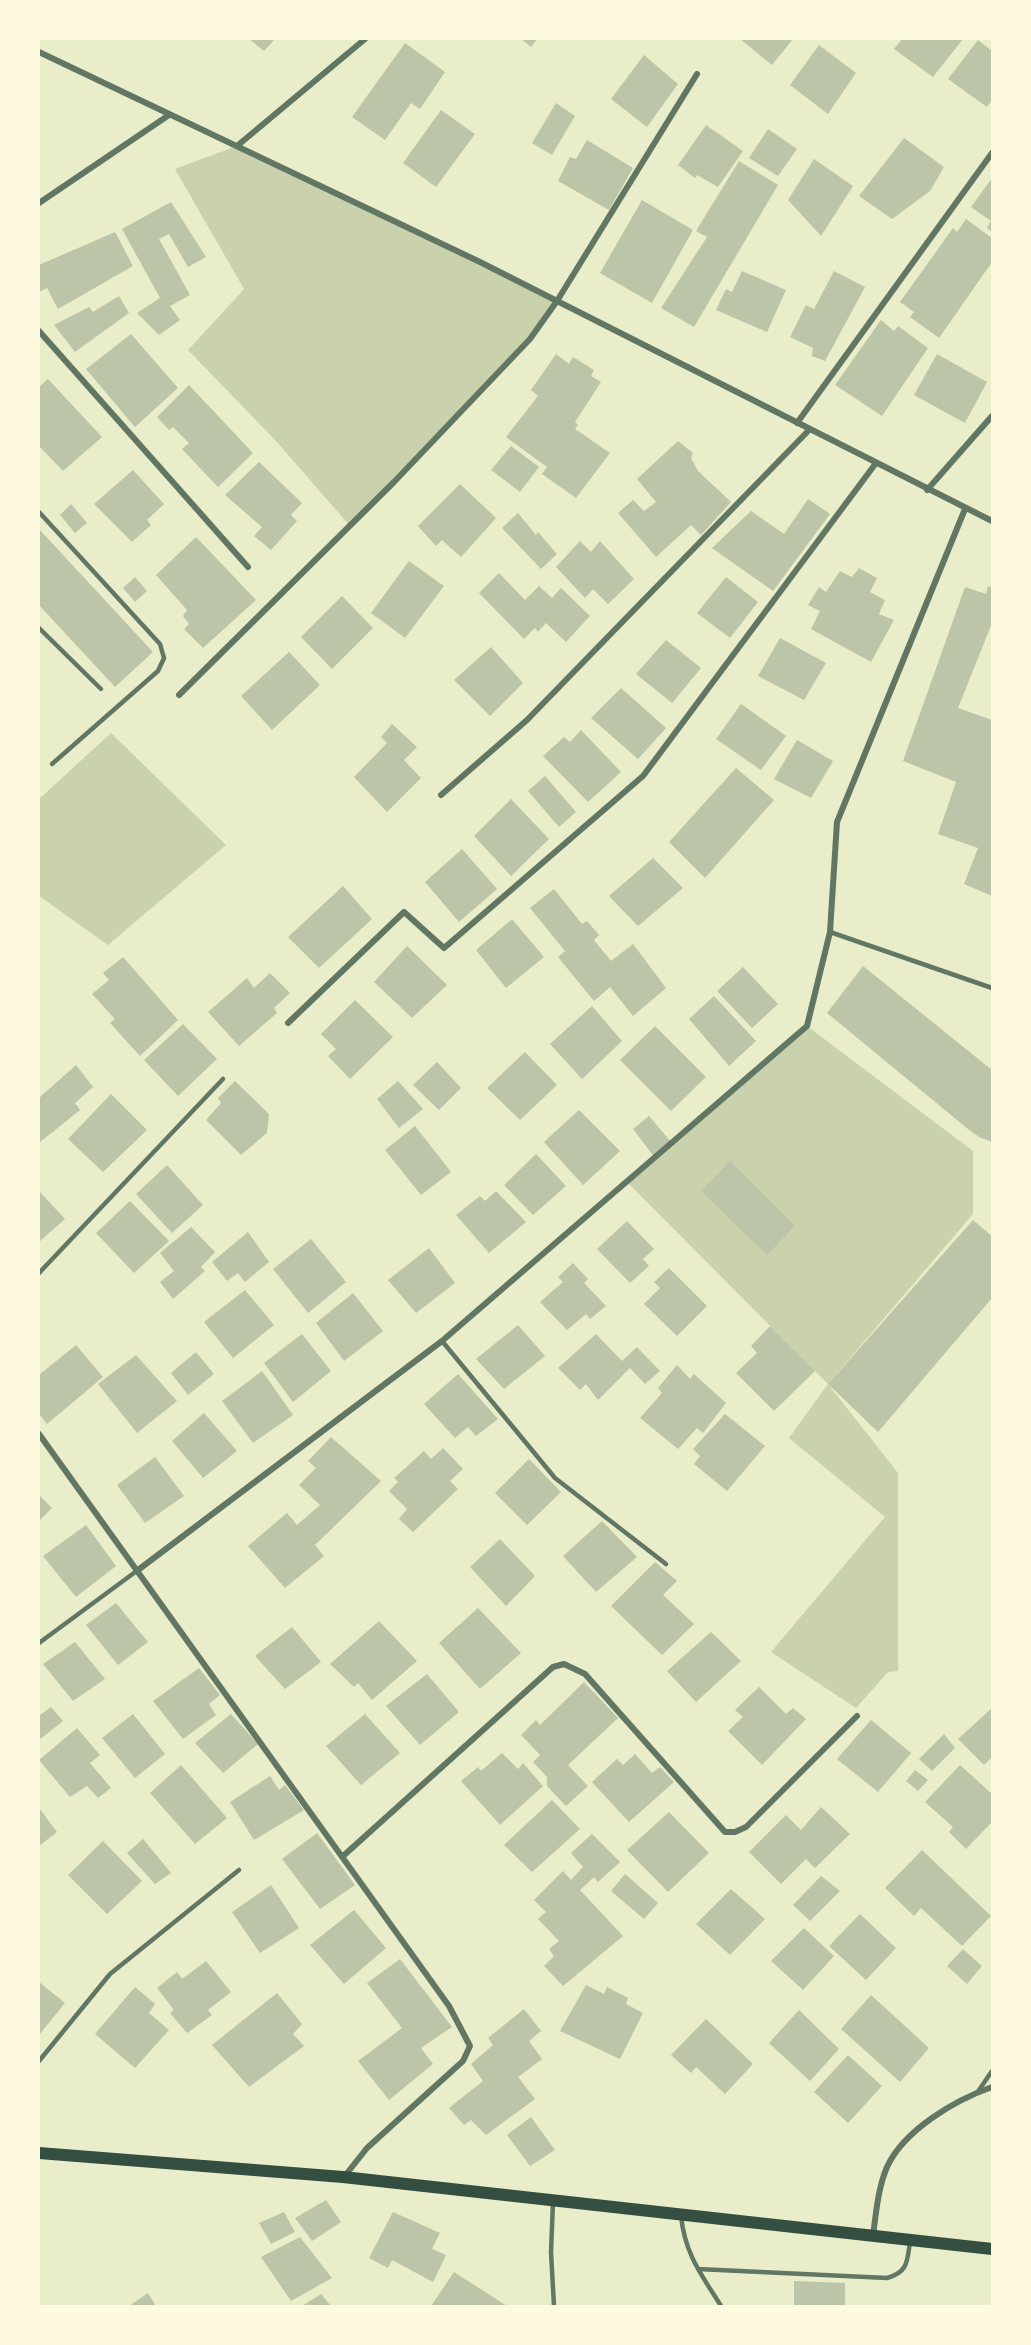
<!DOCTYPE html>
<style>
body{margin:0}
#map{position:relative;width:1031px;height:2345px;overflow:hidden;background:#e9edc9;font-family:Raleway,sans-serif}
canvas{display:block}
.frame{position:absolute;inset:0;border:40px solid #fefae0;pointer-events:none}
</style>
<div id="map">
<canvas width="1031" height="2345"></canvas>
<div class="frame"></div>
</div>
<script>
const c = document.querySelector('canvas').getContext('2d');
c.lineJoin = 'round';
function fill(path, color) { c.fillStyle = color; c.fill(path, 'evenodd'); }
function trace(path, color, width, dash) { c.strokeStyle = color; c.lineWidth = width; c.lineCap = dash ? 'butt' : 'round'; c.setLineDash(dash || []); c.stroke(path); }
const green = new Path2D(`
 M237,146l320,155 -27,38 -180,187 -74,-85 -88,-91 56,-61 -69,-120z
 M111,733l115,112 -118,100 -69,-49v-97z
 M807,1026l166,125v63l-145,170 70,89v198l-10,1 -32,36 -85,-56 114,-135 -96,-79 39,-54 -201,-202z`);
const building = new Path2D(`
 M249,39h26l-11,12z
 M521,39h16l-6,8z
 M740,39h53l-21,26z
 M902,39h61l-30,38 -39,-28z
 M978,40l14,11v49l-5,7 -39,-28z
 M405,43l40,29 -25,37 -9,-6 -26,37 -33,-23z
 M819,45l37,28 -28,41 -38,-29z
 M644,55l34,29 -31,43 -36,-28z
 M556,103l19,13 -23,39 -20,-12z
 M441,110l34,24 -39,53 -33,-24z
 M706,125l37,26 -25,36 -21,-12 -2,3 -17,-13z
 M768,129l29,20 -19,27 -29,-18z
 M904,138l40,29 -14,24 -38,28 -33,-23z
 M587,140l46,28 -24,42 -51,-29 12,-24 6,2z
 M814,159l39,27 -32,50 -33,-36z
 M739,161l39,24 -84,142 -33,-19 46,-71 -11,-6z
 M992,178v54l-5,-4 4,-7 -20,-14z
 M642,200l51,30 -41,73 -52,-30z
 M171,202l35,55 -18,10 -19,-33 -10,5 31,56 -20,11 10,14 -21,15 -22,-22 23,-15 -38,-69z
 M966,219l26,19v24l-53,76 -29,-21 4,-5 -14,-10 53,-74 4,4z
 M115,232l18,34 -75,43 -11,-21 -8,4v-27z
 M742,271l44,19 -19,42 -51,-22 10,-21 6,3z
 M834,271l31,16 -40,74 -13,-5 1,-8 -23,-11 16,-32 8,4z
 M119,296l10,17 -54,39 -21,-27 35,-18 4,5z
 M881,320l13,11 4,-5 30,22 -46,68 -47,-31z
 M131,334l47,54 -43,39 -49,-58z
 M556,354l13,10 4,-7 21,13 -3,6 10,6 -26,40 3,3 -3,4 35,24 -34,45 -34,-24 5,-7 -41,-30 32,-41 -7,-6z
 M937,354l50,28 -22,41 -51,-28z
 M48,379l54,58 -39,34 -24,-25v-59z
 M189,385l64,68 -35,34 -36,-38 7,-6 -16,-16 -4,3 -12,-13z
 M678,441l15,12 -2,5 7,13 33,31 -30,33 -10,-10 -35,32 -38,-44 15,-13 11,11 12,-9 -19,-23z
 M511,446l28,21 -19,25 -29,-22z
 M259,462l43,41 -11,12 6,6 -26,29 -17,-14 8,-9 -37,-32z
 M133,470l31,34 -17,16 4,5 -19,17 -38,-38z
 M460,484l36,34 -35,39 -19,-17 -6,6 -18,-20z
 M808,499l22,15 -57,77 -61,-43 39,-37 33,23z
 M71,504l16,19 -12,10 -15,-18z
 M518,513l18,22 2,-3 19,22 -16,15 -39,-41z
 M39,529l114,123 -38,35 -76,-82z
 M196,537l60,63 -53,48 -19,-19 5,-5 -6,-8 4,-6 -31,-35z
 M580,541l11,11 9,-11 34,38 -26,25 -15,-15 -8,9 -29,-31z
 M409,561l35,25 -39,52 -34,-25z
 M859,568l18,10 -7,14 15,8 -6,14 15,6 -23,42 -60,-33 9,-18 -12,-6 11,-18 7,5 14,-21 12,6z
 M499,573l26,27 14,-14 13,12 9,-10 29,28 -24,26 -20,-19 -8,9 -3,-4 -11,11 -45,-46z
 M135,577l12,14 -12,11 -12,-14z
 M726,577l32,25 -28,36 -33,-25z
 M988,586l4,2v35l-34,85 34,12v176l-28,-12 14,-36 -40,-14 18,-52 -53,-21 62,-174 21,7z
 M342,596l31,32 -41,41 -31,-32z
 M780,638l46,25 -22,37 -46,-24z
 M666,640l35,28 -29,35 -36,-29z
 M491,647l32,36 -33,33 -36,-36z
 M289,652l31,33 -48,45 -31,-34z
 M621,688l45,40 -28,31 -47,-41z
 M741,704l45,32 -25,34 -45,-31z
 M392,724l25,23 -13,13 17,18 -34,34 -33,-35 33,-34 -6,-6z
 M581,730l40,42 -33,30 -45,-46 21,-19 6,5z
 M797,740l36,21 -22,37 -37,-19z
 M736,768l38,32 -69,78 -36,-36z
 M545,776l31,36 -17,15 -31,-36z
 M511,799l38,40 -38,37 -37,-40z
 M462,849l35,40 -38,33 -34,-40z
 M653,858l30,30 -45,38 -29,-30z
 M343,886l29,33 -53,49 -31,-31z
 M554,889l28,35 5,-3 12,14 -5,5 17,21 22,-17 33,44 -33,28 -23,-29 -16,14 -36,-44 7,-6 -35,-43z
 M512,919l32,38 -38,31 -30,-38z
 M407,946l40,39 -35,33 -38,-36z
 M123,957l55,63 -38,36 -30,-33 5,-4 -23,-25 17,-14 -6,-7z
 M863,966l129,104v72l-13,-5 -11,-8 -141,-116z
 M743,967l35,37 -26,24 -35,-37z
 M270,973l20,20 -16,15 3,5 -38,33 -31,-34 39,-34 7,10z
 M714,996l42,45 -27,25 -40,-47z
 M355,1000l38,37 -43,42 -22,-23 8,-7 -15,-15z
 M592,1006l30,35 -40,38 -32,-35z
 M183,1024l34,35 -39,37 -34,-36z
 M655,1026l51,51 -35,34 -51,-51z
 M525,1052l32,33 -37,35 -33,-32z
 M437,1062l24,26 -22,22 -26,-25z
 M76,1065l17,22 -18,16 5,7 -41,33v-45z
 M235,1081l34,33 -2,19 -26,22 -35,-35 15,-17 -3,-5z
 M398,1081l25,28 -24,19 -22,-29z
 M111,1094l36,36 -44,42 -35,-33z
 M579,1110l41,41 -37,34 -39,-43z
 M649,1116l23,27 -17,15 -22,-29z
 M415,1126l36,46 -30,23 -36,-45z
 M536,1154l30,32 -33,29 -29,-30z
 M730,1161l65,65 -28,29 -66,-64z
 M167,1165l36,40 -31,28 -36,-39z
 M39,1191l26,28 -26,23z
 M496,1191l30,31 -37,31 -33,-38 24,-19 5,5z
 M130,1201l39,40 -35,32 -38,-40z
 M973,1220l19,16v62l-114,134 -50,-48z
 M627,1221l27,28 -11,10 6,7 -19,17 -33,-34z
 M191,1227l24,25 -14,15 4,4 -32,28 -13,-17 14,-11 -14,-18z
 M248,1232l21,30 -24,20 -7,-9 -11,8 -15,-19z
 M311,1239l35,43 -38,31 -35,-44z
 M429,1248l26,35 -39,30 -28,-33z
 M573,1263l15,16 -4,4 22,23 -16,13 -4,-5 -19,16 -27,-28 23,-20 -5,-5z
 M669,1268l38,38 -30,30 -33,-32 16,-16 -6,-6z
 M245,1290l29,35 -41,33 -29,-36z
 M353,1293l30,38 -39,30 -28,-38z
 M518,1325l27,31 -41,33 -28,-30z
 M770,1326l45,45 -41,40 -38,-38 21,-20 -6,-7z
 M302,1334l29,37 -38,31 -29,-39z
 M596,1334l26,27 15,-14 23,24 -15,13 -15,-16 -32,32 -12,-16 -6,6 -22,-22z
 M76,1345l27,32 -56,47 -8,-10v-39z
 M196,1352l18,22 -26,21 -17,-22z
 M136,1355l41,46 -40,32 -39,-49z
 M677,1365l13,14 4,-5 32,29 -23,30 -6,-5 -19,21 -38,-31 22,-25 -4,-5z
 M262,1371l31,44 -40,28 -31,-42z
 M458,1374l40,45 -22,17 -8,-9 -13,11 -31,-34z
 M204,1413l33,38 -34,27 -31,-37z
 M725,1414l40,32 -38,45 -33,-27 6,-8 -7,-7z
 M331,1437l50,44 -66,64 9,11 -39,32 -37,-42 39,-33 10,12 23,-20 -21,-20 17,-17 -8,-7z
 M443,1448l20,21 -13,12 8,8 -45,43 -14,-13 8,-10 -18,-18 9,-9 -4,-4 30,-27 7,8z
 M155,1457l29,39 -39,27 -28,-38z
 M529,1459l32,33 -34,33 -32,-32z
 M39,1495l13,13 -13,13z
 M602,1521l35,36 -41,35 -33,-36z
 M86,1525l30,41 -40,31 -33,-41z
 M500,1539l35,37 -29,30 -36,-39z
 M655,1562l22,19 -14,14 31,29 -32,31 -51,-49z
 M116,1603l32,39 -30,23 -32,-40z
 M478,1608l43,45 -41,36 -41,-46z
 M379,1621l38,40 -45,39 -14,-17 -4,4 -24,-23z
 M292,1627l29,35 -36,27 -30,-33z
 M711,1632l30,29 -45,41 -29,-31z
 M75,1642l30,37 -32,22 -30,-37z
 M199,1668l21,27 -11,9 7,11 -33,24 -30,-38z
 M427,1674l32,38 -39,33 -34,-39z
 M584,1682l34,36 -50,47 20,21 -22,20 -19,-20v-9l-14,-15 7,-7 -19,-20 15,-15 4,5z
 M759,1687l27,27 7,-6 13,11 -44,46 -34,-34 15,-14 -8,-7z
 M51,1707l12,14 -24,19v-24z
 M992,1708v49l-8,8 -26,-26z
 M133,1714l32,40 -30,24 -33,-40z
 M231,1714l27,30 -35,29 -28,-30z
 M365,1714l35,39 -39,32 -35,-39z
 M871,1720l40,33 -33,39 -41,-33z
 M77,1728l23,27 -10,8 21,25 -13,10 -11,-12 -17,11 -31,-37z
 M944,1734l11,14 -23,23 -13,-12z
 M502,1753l16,16 5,-6 20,23 -43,39 -39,-44 17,-14 3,4z
 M635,1754l17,19 8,-6 14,15 -45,40 -37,-40 25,-23 6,6z
 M181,1765l46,53 -32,26 -45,-51z
 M960,1765l32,29v28l-26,27 -17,-17 4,-5 -28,-25z
 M915,1770l13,10 -10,11 -12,-10z
 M270,1776l9,14 6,-5 19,25 -50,30 -24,-38z
 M552,1800l28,29 -48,43 -28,-27z
 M821,1807l29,27 -35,34 -9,-9 -25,25 -32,-32 37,-37 15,15z
 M39,1808l18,24 -18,14z
 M669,1812l40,41 -41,39 -41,-42z
 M317,1833l38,52 -35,24 -38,-50z
 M592,1834l28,28 -22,20 -4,-5 -14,13 43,46 -60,50 -19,-20 10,-10 -5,-7 10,-8 -21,-22 8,-7 -12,-12 29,-29 8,9 12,-13 -12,-14z
 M143,1839l28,34 -16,11 -28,-31z
 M103,1841l39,40 -35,33 -39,-39z
 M922,1850l69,66 -29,30 -41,-38 -7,8 -29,-28z
 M625,1874l33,29 -14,16 -33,-28z
 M821,1876l19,15 -30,30 -17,-16z
 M271,1885l28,43 -39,25 -28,-41z
 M731,1889l34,30 -35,36 -34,-31z
 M354,1910l32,38 -42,36 -34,-39z
 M860,1914l36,34 -30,32 -37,-34z
 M804,1928l30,28 -31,34 -32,-29z
 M963,1949l19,17 -15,18 -20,-18z
 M400,1959l52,68 -31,21 12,16 -44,36 -31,-39 44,-33 -35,-45z
 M206,1961l25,31 -23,18 4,5 -25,18 -17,-20 4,-3 -17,-22 20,-16 5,7z
 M39,1982l26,21 -26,32z
 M586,1985l18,9 3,-7 21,11 -2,6 17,9 -23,46 -60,-28z
 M135,1987l20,17 -6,9 20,17 -34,38 -40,-34z
 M277,1993l25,31 -9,10 11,12 -55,41 -37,-42z
 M871,1995l58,53 -29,34 -59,-53z
 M524,2009l17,22 -12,10 13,18 -24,18 17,22 -49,36 -15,-15 -7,5 -15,-17 34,-27 -12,-17 22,-19 -5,-7z
 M799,2010l40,39 -29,32 -41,-38z
 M706,2019l47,45 -28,30 -29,-27 -5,6 -20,-18z
 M848,2055l34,31 -34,37 -34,-31z
 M531,2117l24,33 -25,16 -23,-31z
 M326,2200l15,22 -29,19 -17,-23z
 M284,2212l11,20 -24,12 -12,-21z
 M393,2212l47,21 -8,16 14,6 -13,27 -41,-22 -4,8 -19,-10z
 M300,2237l32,41 -41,23 -30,-44z
 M454,2272l53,34h-76z
 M794,2281l51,2v23h-51z
 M148,2293l8,13h-27z
 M321,2294l10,12h-29z`);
const service = new Path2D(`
 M39,512l121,132 4,14 -6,13 -106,93
 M39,628l62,61
 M830,932l162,56
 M39,1273l184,-194
 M442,1341l113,137 111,86
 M39,1643l99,-73
 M39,2061l71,-87 129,-104
 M977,2093l15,-22
 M553,2201l-2,51 3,54
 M681,2216c4,38 20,58 40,90
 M698,2269l189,9c21,-6 20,-16 23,-36`);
const minor = new Path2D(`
 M39,52l441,210 512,259
 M237,146l128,-107
 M39,203l130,-88
 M39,331l209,236
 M797,423l195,-270
 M927,490l65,-74
 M179,695l215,-213 136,-143 27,-38 140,-227
 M441,795l86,-75 283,-291
 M288,1023l116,-111 40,36 199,-172 233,-313
 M39,1434l410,572 21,40 -7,15 -96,87 -23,29
 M138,1570l304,-229 365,-315 23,-94 7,-110 128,-313
 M342,1857l211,-190 11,-3 21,10 140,158h10l11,-5 111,-111
 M873,2236c3,-23 5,-48 14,-69 17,-37 68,-67 105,-80`);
const secondary = new Path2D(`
 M39,2153l304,24 649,72`);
fill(green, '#cad2ad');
fill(building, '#bcc5a7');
trace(service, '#617663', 4.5);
trace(minor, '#617663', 6);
trace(secondary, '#344e41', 12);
</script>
